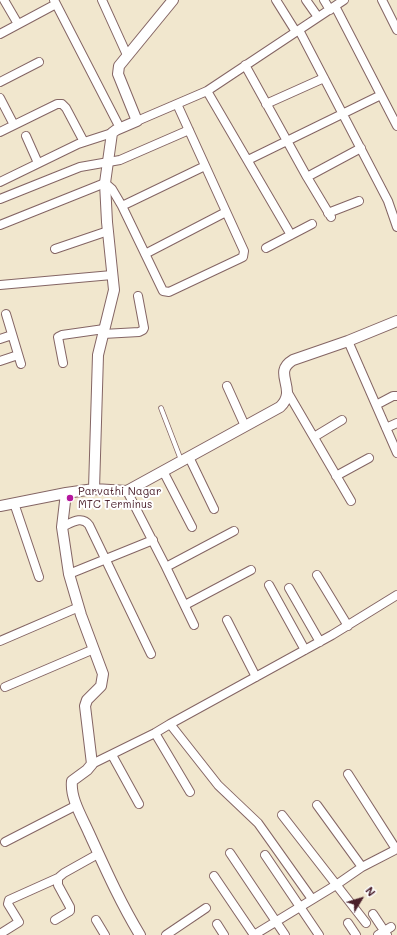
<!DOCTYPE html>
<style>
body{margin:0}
#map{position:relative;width:397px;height:935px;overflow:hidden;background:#f1e7ce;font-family:Mali,sans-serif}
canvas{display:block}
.north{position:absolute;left:341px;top:879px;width:40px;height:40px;-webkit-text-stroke:3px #fff;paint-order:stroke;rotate:52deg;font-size:11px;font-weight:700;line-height:16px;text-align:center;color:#4a1f2b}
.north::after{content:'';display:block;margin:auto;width:14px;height:18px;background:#4a1f2b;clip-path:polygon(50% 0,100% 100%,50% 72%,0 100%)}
</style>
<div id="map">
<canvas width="397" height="935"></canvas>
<div class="north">N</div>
</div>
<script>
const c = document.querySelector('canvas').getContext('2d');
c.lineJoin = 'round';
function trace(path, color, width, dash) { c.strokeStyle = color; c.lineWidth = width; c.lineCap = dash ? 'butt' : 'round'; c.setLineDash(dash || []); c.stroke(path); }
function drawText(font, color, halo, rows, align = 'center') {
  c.font = font + ' Mali,sans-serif'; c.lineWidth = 4; c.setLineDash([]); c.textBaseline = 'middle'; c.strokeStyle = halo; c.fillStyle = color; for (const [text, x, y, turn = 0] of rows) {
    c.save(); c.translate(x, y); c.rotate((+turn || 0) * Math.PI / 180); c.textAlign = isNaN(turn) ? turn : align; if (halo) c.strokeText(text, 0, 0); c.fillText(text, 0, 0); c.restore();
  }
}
const service = new Path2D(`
 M161,408l20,52`);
const minor = new Path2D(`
 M4,0l14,24
 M54,0l66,128
 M102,0l25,55
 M276,0l20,32
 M306,0l12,17
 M324,0l6,10
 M382,0l15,30
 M335,6l62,120
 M299,30l89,171 9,26
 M0,34l56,-30
 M245,65l62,112 24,40
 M0,82l39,-20
 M207,91l84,144
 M0,98l14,27
 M266,104l58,-26
 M137,121l70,-30 137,-91
 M0,132l57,-28h5l4,4 18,34
 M26,136l12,27
 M248,160l133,-65
 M307,177l54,-29
 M0,182l78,-38 34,-11
 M0,199l80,-32 40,-7 69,-30
 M122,206l83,-40
 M328,213l31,-12
 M0,225l105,-42 7,6 10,17 41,85 6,1 70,-33 4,-2 1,-6 -67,-147
 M266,248l46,-24
 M55,249l53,-18
 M145,254l81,-42
 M0,285l112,-10
 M6,314l15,50
 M103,334l36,-2 4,-2 1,-2 -6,-32
 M0,339l12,-4
 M348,341l49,112
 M0,361l18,-6
 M63,363l-5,-26 4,-2 42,-6
 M227,386l18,40
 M288,393l63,108
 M376,405l17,-9h4
 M386,428l11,-5
 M314,437l28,-17
 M189,457l25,52
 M163,471l29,56
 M336,476l33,-18
 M127,491l39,76 28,58
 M14,503l25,74
 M62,527c9,-4 20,-12 27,-2l62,129
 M166,567l68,-36
 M69,574l84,-34
 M317,575l31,51
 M269,585l36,65
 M289,588l31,54
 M185,605l66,-35
 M227,620l29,57
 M0,641l79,-34
 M5,687l89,-38
 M170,724l48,61 40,38 54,76
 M155,733l35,59
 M112,755l27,49
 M92,764l63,-31 15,-9 162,-89 65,-40
 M348,774l48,75
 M317,805l45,62
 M282,815l84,108
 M5,842l72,-37
 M230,853l55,82
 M265,855l54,80
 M214,876l40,59
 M373,914l14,21
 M55,920l15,-9v-4l-12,-22v-7l6,-5 34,-19
 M96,920l9,15
 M348,923l8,12
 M217,924l7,11
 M0,934l19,-12 -11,-18 1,-4 49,-22
 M166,935l40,-27
 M254,935l82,-50 26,-18 35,-18
 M378,935l13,-8`);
const tertiary = new Path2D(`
 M94,489l4,-134 16,-65 -7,-68 -2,-39 7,-50 4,-3 21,-9 -19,-47 1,-8 54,-66
 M66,493l-4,34 7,47 12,41 22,59 -2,12 -14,14 -2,6 7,58 -5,6 -15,11c-2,17 10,36 17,52 16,35 31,69 51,102
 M0,506l66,-13 28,-4 33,2 153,-84c19,-18 -9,-34 13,-47l55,-19 49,-20`);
const markers = [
 [70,498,4,"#b5179e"]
];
const poiNames = [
 ["Parvathi Nagar",78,492],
 ["MTC Terminus",78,505]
];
trace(service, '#846564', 5.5);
trace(minor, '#846564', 10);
trace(tertiary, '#846564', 12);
trace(service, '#fff', 4);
trace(minor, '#fff', 8);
trace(tertiary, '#fff', 10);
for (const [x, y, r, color] of markers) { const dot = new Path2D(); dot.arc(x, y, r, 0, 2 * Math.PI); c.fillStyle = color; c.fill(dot); trace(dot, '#fff', 1.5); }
drawText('11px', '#4a1f2b', '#fff', poiNames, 'left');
</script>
